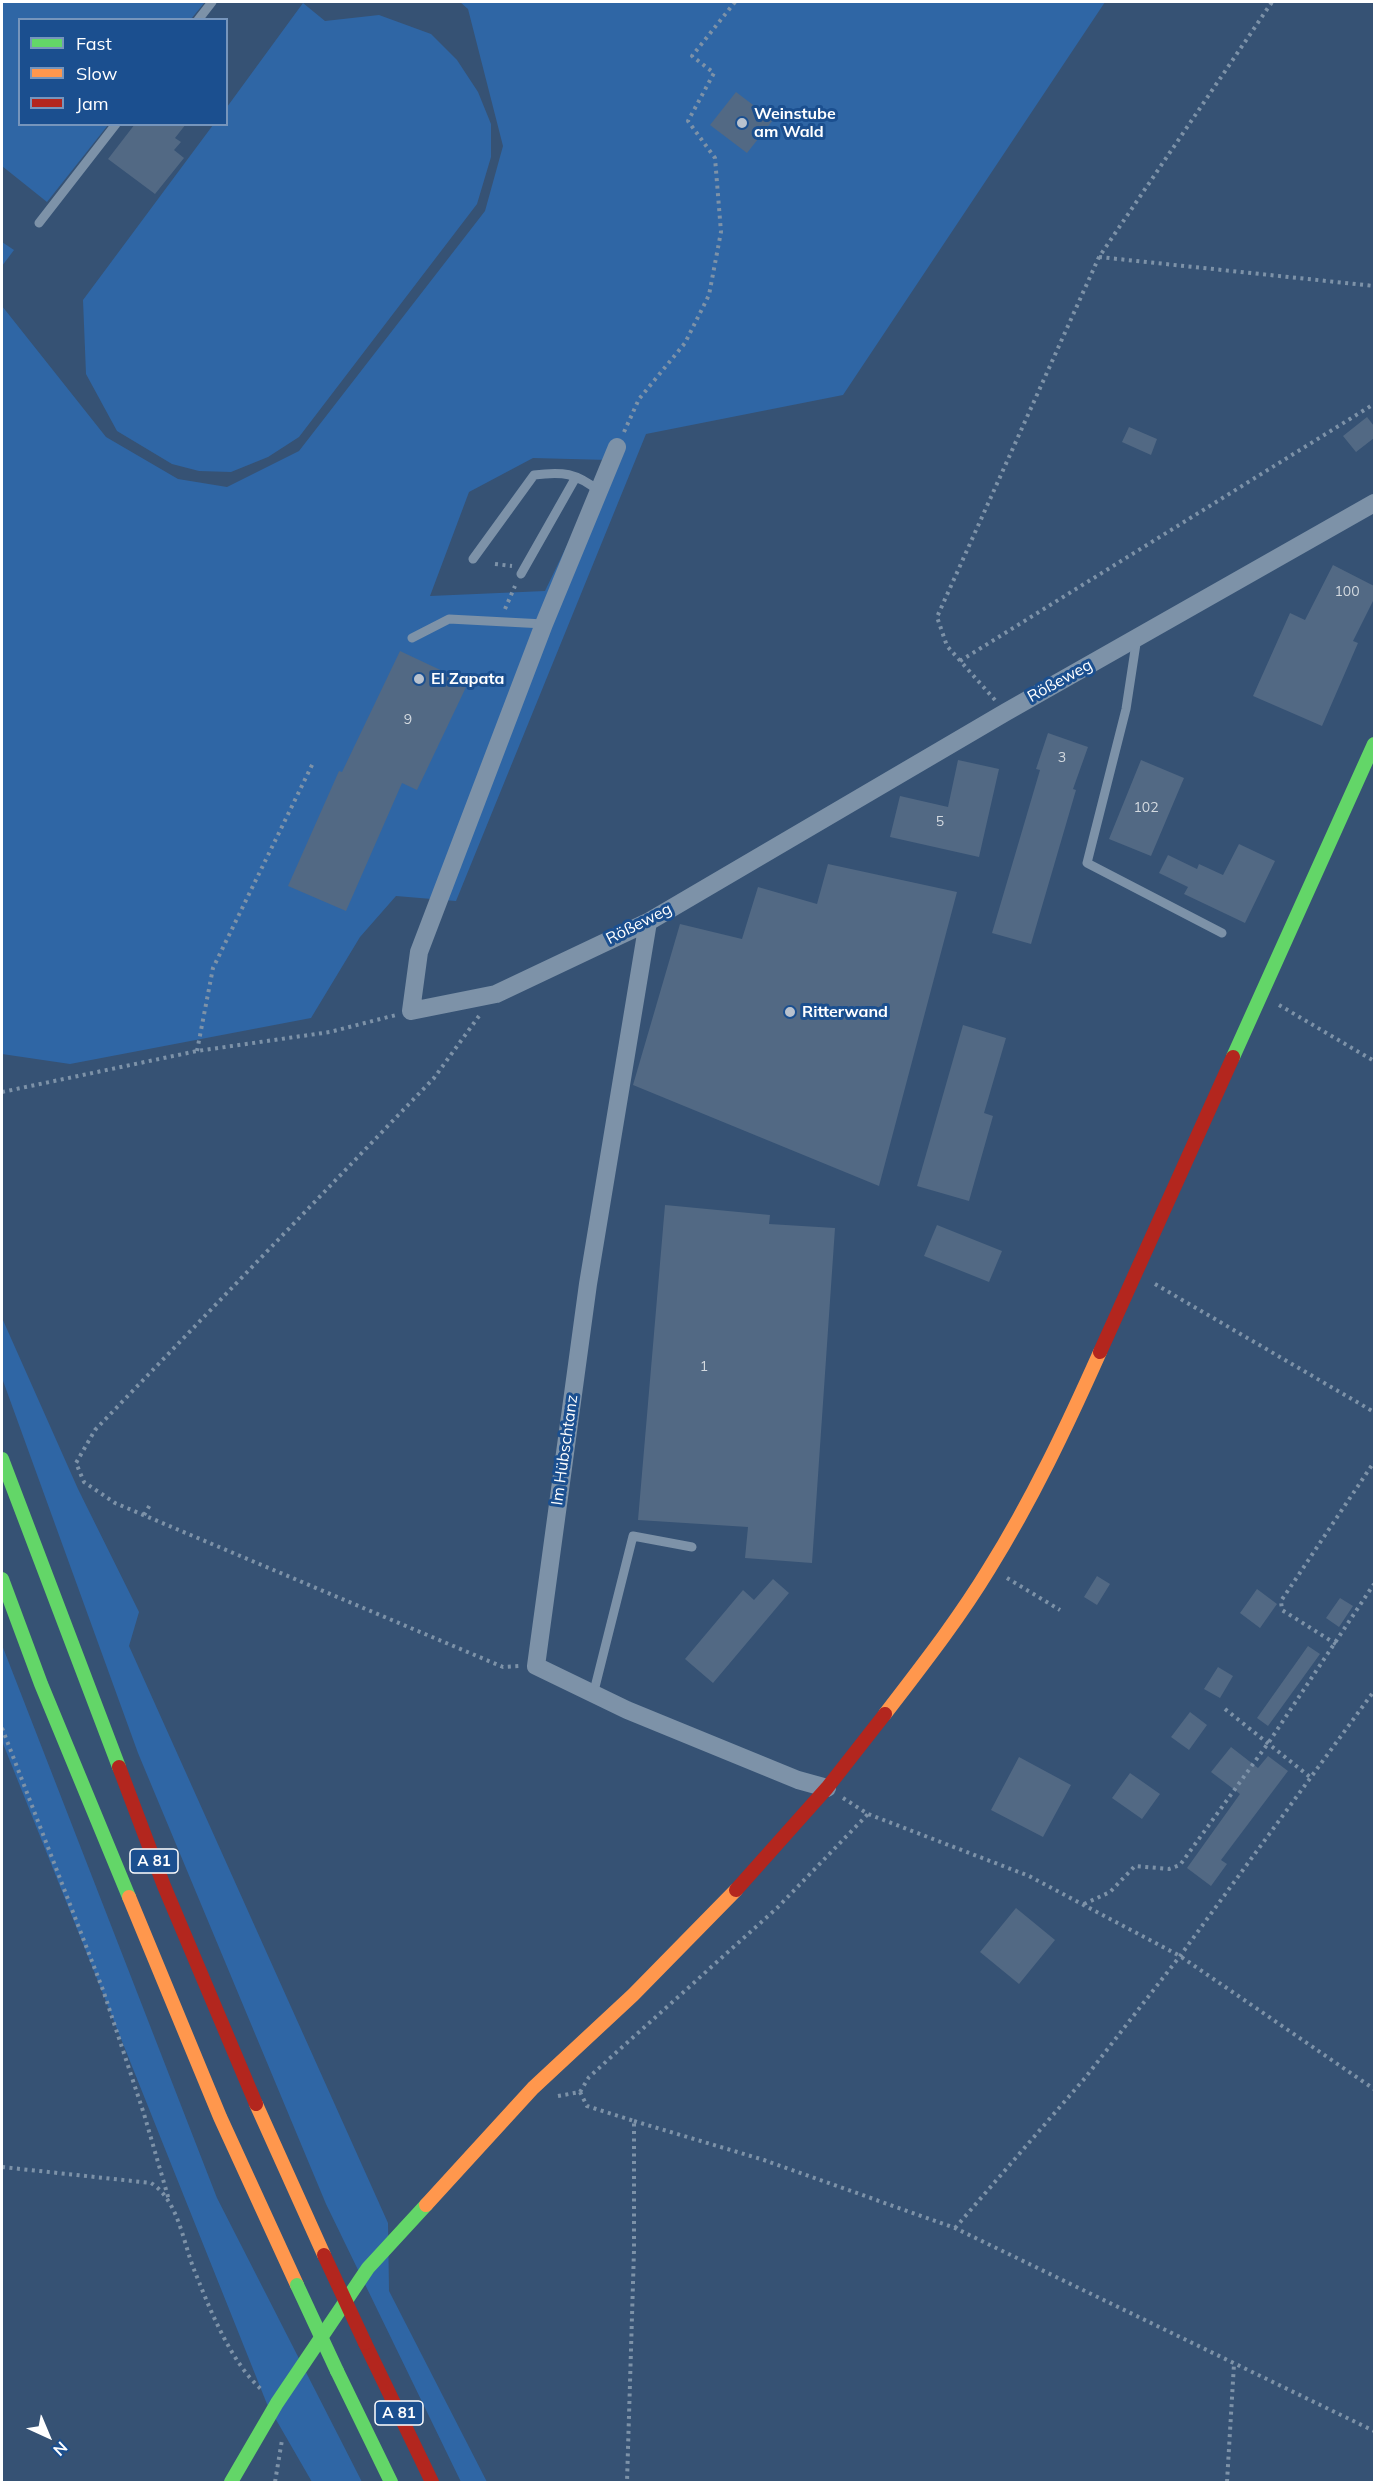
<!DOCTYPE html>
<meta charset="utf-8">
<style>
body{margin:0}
#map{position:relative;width:1376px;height:2484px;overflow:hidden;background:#365274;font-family:Mulish,sans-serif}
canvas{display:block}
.frame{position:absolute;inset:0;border:3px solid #fff;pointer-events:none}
.legend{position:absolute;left:18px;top:18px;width:210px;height:108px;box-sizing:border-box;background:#1b4f8f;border:2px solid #7695bc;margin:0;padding:8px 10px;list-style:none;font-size:18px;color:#fff}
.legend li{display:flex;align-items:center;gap:12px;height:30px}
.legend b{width:30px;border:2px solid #7695bc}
.north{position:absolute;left:18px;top:2406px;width:60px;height:60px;-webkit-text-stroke:4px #1b4f8f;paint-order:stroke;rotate:136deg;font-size:16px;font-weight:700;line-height:24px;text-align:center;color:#fff}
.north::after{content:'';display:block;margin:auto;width:21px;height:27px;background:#fff;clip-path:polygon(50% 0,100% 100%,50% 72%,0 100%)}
</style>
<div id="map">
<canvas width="1376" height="2484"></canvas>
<div class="frame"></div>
<ul class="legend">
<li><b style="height:8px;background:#63d668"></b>Fast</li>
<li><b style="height:8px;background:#ff974d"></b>Slow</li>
<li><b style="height:8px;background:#b3261e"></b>Jam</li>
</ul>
<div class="north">N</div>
</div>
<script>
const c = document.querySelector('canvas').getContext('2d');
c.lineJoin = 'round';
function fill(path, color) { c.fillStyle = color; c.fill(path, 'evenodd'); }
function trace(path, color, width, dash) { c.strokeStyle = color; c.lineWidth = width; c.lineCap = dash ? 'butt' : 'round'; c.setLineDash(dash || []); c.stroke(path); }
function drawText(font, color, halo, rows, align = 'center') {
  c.font = font + ' Mulish,sans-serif'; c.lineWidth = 6; c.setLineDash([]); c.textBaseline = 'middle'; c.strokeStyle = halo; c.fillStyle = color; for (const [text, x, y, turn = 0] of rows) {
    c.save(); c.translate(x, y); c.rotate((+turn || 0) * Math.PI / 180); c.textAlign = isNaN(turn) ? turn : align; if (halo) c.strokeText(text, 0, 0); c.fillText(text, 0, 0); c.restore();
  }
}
const green = new Path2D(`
 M2,2h203l-14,17 -171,1v104l88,1 -61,77 -45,-36z
 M460,2h645l-262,393 -197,39 -190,467 -60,-5 -36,41 -49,81 -241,46 -68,-10v-748l104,131 72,42 49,8 72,-36 186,-240 18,-65 -35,-137zM533,458l75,2 -63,131 -115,5 39,-104z
 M303,3l22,18 54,-6 52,19 26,26 21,32 13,32v33l-14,47 -178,233 -31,20 -37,15 -32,-1 -27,-7 -55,-33 -31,-57 -3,-74 130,-175 13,-1 1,-17z
 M2,242l12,8 -12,16z
 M2,1318l76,171 61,123 -10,34 259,577 1,68 98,191h-26l-135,-278 -188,-451 -136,-375z
 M2,1645l215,553 145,284h-50l-45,-78 -265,-663z`);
const building = new Path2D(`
 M736,92l37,28 -26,33 -37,-28z
 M135,124h51l-11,14 6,4 -7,8 10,8 -29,36 -47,-35z
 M1367,417l7,9v12l-18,14 -13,-16z
 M1129,427l28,12 -6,16 -29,-13z
 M1333,565l41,21v13l-21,42 5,2 -36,83 -69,-30 37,-83 15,7z
 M400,651l68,32 -51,107 -15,-7 -56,128 -58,-25 51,-115 3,1z
 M1048,733l40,14 -15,42 3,1 -45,154 -39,-11 48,-163 -4,-1z
 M958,760l41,9 -20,88 -89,-20 10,-41 48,11z
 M1141,760l43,18 -33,78 -42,-17z
 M1239,844l36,17 -30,62 -61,-29 4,-7 -29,-14 9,-18 29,14 2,-5 24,11z
 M828,864l129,28 -78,294 -246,-101 47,-161 62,15 16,-52 59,17z
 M963,1025l43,13 -22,75 9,3 -24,85 -52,-15z
 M665,1205l105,10 -1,9 66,4 -23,335 -67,-5 3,-31 -110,-7z
 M937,1225l65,26 -13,31 -65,-26z
 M1097,1576l13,8 -13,21 -13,-8z
 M773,1579l16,14 -76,90 -28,-24 58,-69 11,10z
 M1257,1589l20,15 -17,24 -20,-15z
 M1340,1598l13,8 -14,21 -13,-9z
 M1308,1646l12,8 -52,72 -11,-8z
 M1218,1667l15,9 -13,22 -16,-9z
 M1190,1712l17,13 -18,25 -18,-13z
 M1231,1747l27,21 10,-12 20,15 -67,89 6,4 -16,22 -24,-18 53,-74 -29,-22z
 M1019,1757l52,28 -28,52 -52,-27z
 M1130,1773l30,21 -18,25 -30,-21z
 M1016,1908l39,32 -36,44 -39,-32z`);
const path = new Path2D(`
 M1099,257l275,29
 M624,432l15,-33 46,-56 24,-48 12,-63 -6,-74 -27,-37 26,-48 -22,-17 43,-54
 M495,564l17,2
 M505,609l10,-23
 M960,661l414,-257
 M995,700l-48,-54 -10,-29 162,-360 173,-255
 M1279,1005l95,56
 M479,1016l-45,62 -339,352 -19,33 8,19 31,21 388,164 17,-1
 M197,1051l16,-83 100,-205
 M2,1092l195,-41 133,-19 66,-17
 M1155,1284l219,128
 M144,1515l7,-12
 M1007,1578l53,32
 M1336,1644l-54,-34 -1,-9 93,-139
 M1225,1709l85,68
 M2,1728l101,262 41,124 25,86
 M843,1798l25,16 161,62 151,80 194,133
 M1084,1904l26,-12 25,-26 34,3 11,-4 89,-123 105,-158
 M580,2092l7,14 47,15v129l-7,232
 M580,2092l9,-15 188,-169 91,-94
 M558,2096l22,-4
 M634,2121l130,39 191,68 419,203
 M2,2167l149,16c26,16 32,57 42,84 16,40 37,95 69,123
 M955,2228l130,-150 95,-122 194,-265
 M275,2482l7,-42
 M1227,2482l7,-118`);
const lane = new Path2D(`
 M198,20l14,-18
 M39,223l77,-99
 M473,559l61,-84c29,-4 42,-2 65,16
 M521,574l55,-97
 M1137,637l-11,72 -39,154 135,70
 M412,638l37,-19 95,5
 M593,1695l40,-159 59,11`);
const street = new Path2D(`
 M617,447l-73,177 -125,328 -8,59 85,-17 152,-72 358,-210 368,-209
 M648,922l-60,362 -52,382 91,44 171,70 29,8`);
const fast = new Path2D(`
 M1233,1057l141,-313
 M2,1459l117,308
 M2,1579l39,105 88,213
 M337,2371l54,111
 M231,2482l46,-79 91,-135 58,-63`);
const slow = new Path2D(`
 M885,1714c36,-47 73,-94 104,-145 43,-69 78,-143 111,-217
 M129,1897l91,220 77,168
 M256,2104l68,151
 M426,2205l107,-117 100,-93 103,-105`);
const jam = new Path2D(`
 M1100,1352l133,-295
 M119,1767l45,119 92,218
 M736,1890l91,-102 58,-74
 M365,2343l67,139`);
const fastBridge = new Path2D(`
 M297,2285l40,86`);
const jamBridge = new Path2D(`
 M324,2255l41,88`);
const markers = [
 [742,123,6,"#b9c2ce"],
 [419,679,6,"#b9c2ce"],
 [790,1012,6,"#b9c2ce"]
];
const numberNames = [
 ["100",1347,592],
 ["9",408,720],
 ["3",1062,758],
 ["102",1146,808],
 ["5",940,822],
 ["1",704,1367]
];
const shields = [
 [154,1861,48],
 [399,2413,48]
];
const shieldNames = [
 ["A 81",154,1861],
 ["A 81",399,2413]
];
const poiNames = [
 ["Weinstube",754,114],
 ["am Wald",754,132],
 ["El Zapata",431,679],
 ["Ritterwand",802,1012]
];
const streetNames = [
 ["Rößeweg",1060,681,-29],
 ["Rößeweg",639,924,-27],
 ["Im Hübschtanz",565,1450,-82]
];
fill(green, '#2f66a5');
fill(building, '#526984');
trace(path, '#7d92a8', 4, [3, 4.5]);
trace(lane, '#7d92a8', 9);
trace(street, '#7d92a8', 18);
trace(fast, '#63d668', 14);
trace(slow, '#ff974d', 14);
trace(jam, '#b3261e', 14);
trace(fastBridge, '#63d668', 14);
trace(jamBridge, '#b3261e', 14);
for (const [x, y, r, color] of markers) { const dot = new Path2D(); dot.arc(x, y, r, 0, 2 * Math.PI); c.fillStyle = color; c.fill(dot); trace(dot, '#1b4f8f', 2); }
drawText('14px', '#d4dae0', null, numberNames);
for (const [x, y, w] of shields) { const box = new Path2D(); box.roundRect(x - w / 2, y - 12, w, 24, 4.5); c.fillStyle = '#1b4f8f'; c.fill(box); trace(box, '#fff', 1.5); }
drawText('bold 15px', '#fff', null, shieldNames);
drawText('bold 16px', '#fff', '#1b4f8f', poiNames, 'left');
drawText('16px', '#fff', '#1b4f8f', streetNames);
</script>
